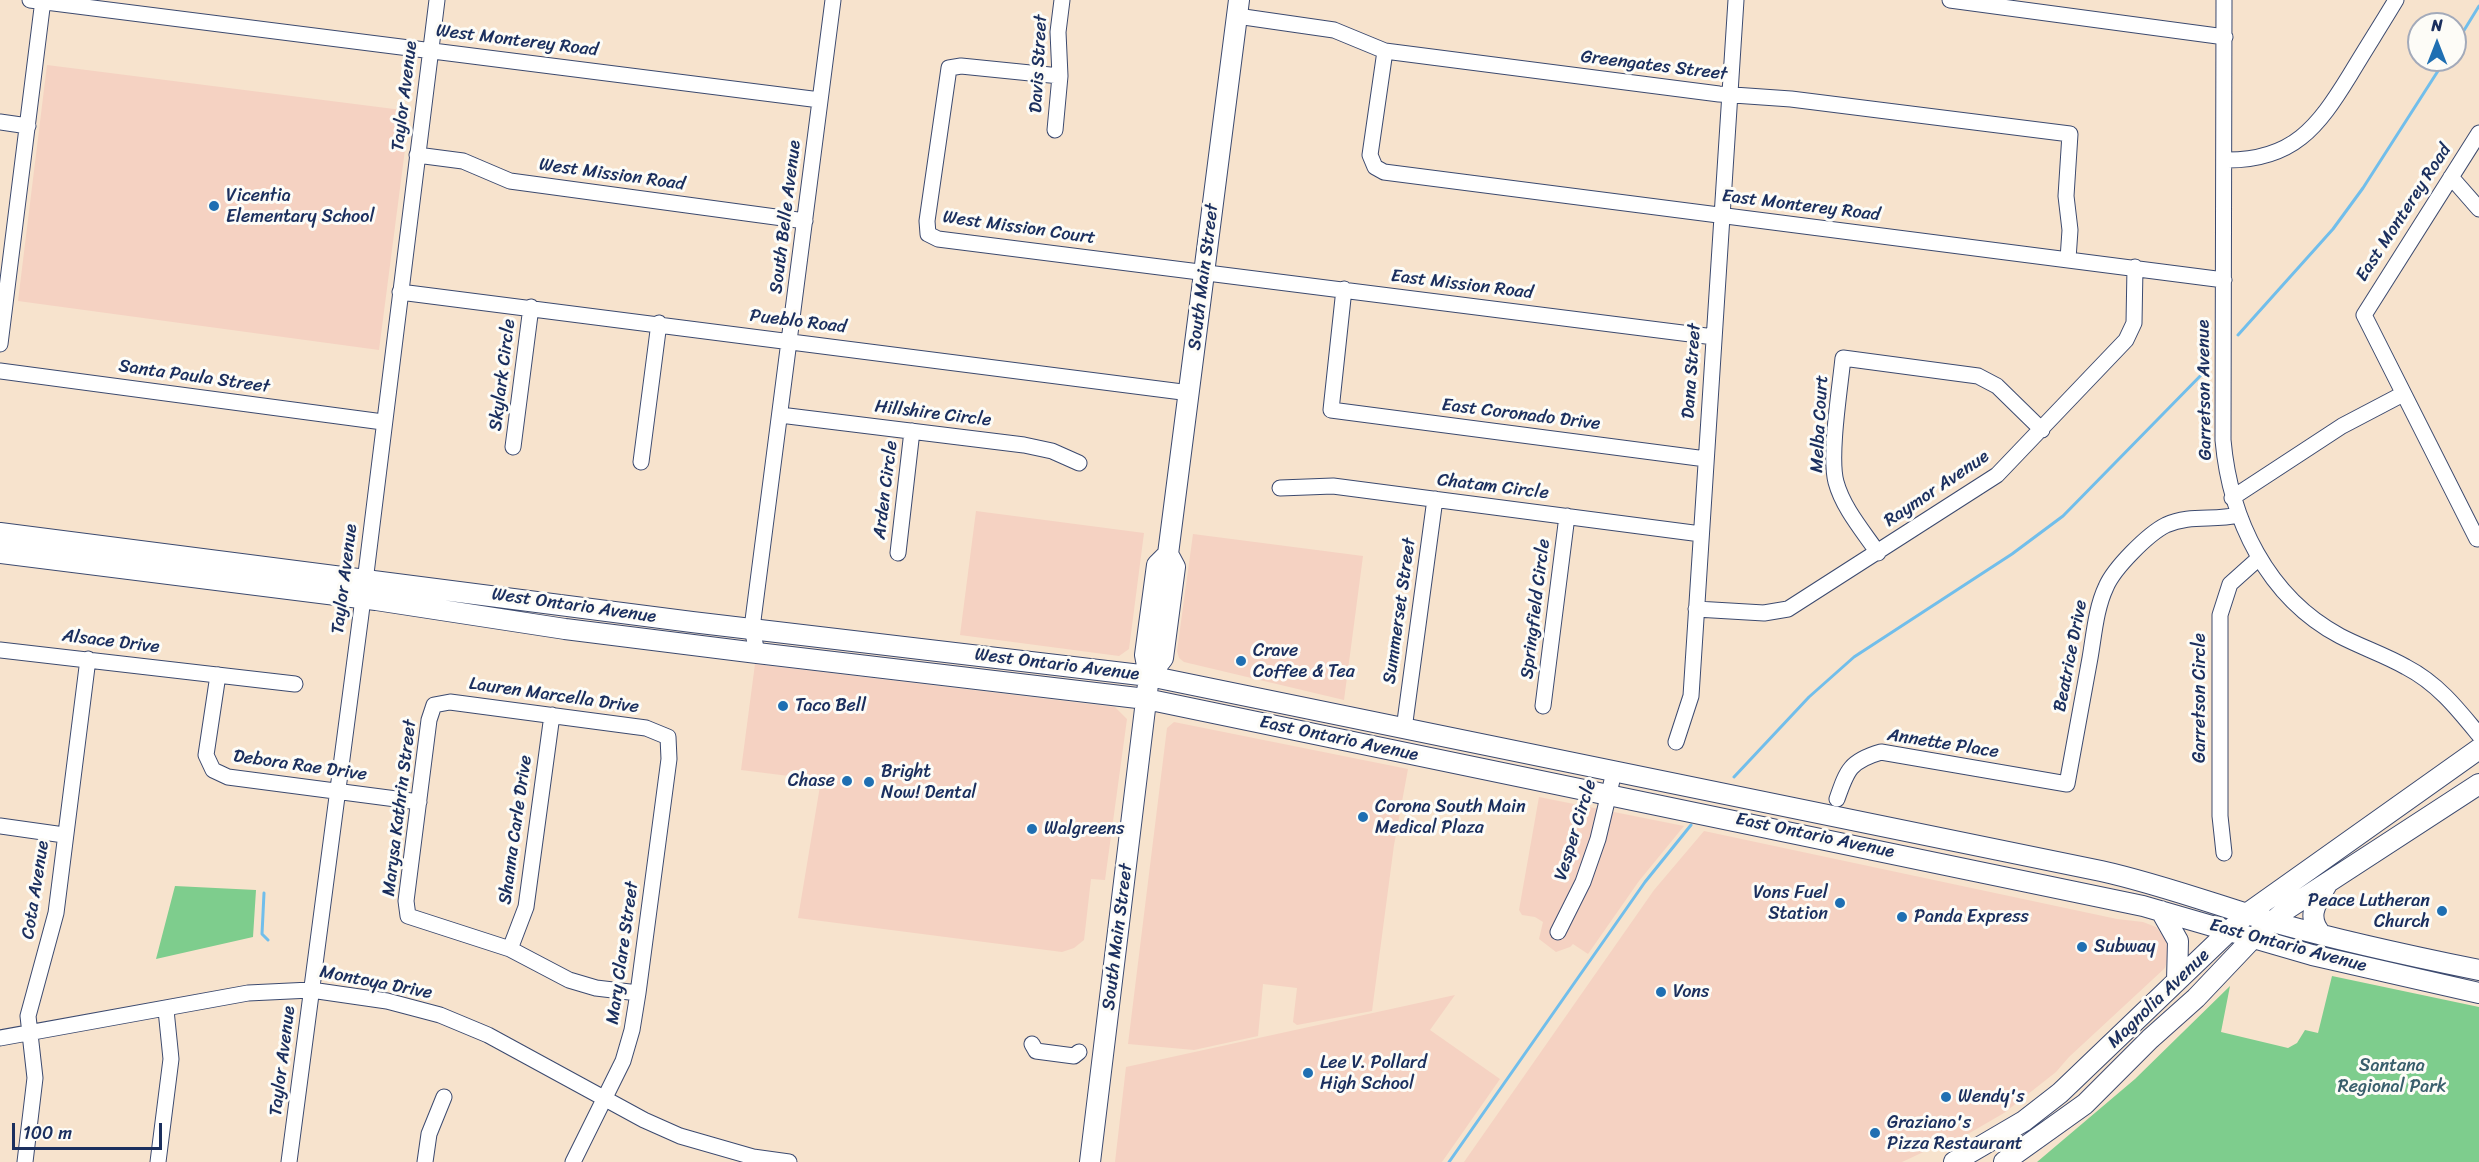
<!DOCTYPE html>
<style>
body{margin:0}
#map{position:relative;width:2479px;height:1162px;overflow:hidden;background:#f7e3cd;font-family:Sriracha,sans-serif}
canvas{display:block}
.north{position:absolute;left:2407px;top:12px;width:60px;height:60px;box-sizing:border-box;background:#fdfcf7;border:2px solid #a3aaba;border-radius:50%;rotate:0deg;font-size:16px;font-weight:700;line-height:24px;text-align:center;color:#1b2f5e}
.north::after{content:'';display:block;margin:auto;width:21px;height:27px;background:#1f6fb2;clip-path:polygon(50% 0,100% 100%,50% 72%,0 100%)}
.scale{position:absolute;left:12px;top:1123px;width:150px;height:27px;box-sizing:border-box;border:3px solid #1b2f5e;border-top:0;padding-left:8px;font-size:18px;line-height:21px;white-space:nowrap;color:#1b2f5e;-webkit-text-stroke:4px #fdfcf7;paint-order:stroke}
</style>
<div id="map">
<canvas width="2479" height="1162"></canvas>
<div class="north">N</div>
<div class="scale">100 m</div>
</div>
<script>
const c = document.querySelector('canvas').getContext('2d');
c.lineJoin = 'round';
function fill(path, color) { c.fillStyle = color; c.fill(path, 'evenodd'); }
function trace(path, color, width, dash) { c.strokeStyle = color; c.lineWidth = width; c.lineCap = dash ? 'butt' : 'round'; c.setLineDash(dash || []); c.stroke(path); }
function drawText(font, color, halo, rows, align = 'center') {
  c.font = font + ' Sriracha,sans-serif'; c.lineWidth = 6; c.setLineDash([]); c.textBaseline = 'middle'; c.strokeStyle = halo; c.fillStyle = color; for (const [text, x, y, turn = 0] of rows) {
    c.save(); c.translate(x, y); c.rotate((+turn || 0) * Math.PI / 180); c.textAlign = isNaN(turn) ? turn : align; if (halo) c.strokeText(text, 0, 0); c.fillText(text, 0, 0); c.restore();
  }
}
const built = new Path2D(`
 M47,65l363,46 -31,239 -361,-49z
 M976,511l168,22 -15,116 -10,7 -159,-21z
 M1193,534l170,22 -19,144 -160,-38 -5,-4 -2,-7z
 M755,664l360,43 12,12 -22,161 -14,-1 -7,61 -10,8 -12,4 -264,-34 23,-138 -80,-10z
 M1174,722l234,47 -14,76 -22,166 -75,14 -4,-3 4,-34 -34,-4 -5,52 -64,14 -66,-6 39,-316z
 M1539,797l145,29 -45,55 -51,73 -15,-10 -3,3 -14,5 -17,-13 4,-17 -8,-5 -13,-2 -3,-5z
 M1704,831l413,88 26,3 13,5 10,13 3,14 -4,14 -96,89 -13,15 -52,41 -55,32 -17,3 -30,14h-438l190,-272z
 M1455,995l-25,35 70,49 -58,83h-327l11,-95z`);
const green = new Path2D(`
 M175,886l81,4 -3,47 -97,22z
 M2332,976l147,31v155h-442l98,-83 95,-93 -9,46 67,16 9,-5 8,-13 13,3z`);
const stream = new Path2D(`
 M2455,45l24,-39
 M2238,335l95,-106 30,-41 82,-128
 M1734,777l75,-80 45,-40 158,-103 51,-38 146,-149
 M264,893l-2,41 6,6
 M1449,1162l196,-280 46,-57`);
const minor = new Path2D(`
 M30,0l790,100
 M1950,0l275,37
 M2224,0l-1,440c7,79 44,157 117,196 21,11 45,19 66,31 31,16 51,41 73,68
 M1237,16l97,14 51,21 334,43 72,5 279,35 -4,62 4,34 -2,29
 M1385,51l-15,104 5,12 9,5 840,108
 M1060,76l-99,-10 -12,2 -22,153 1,13 10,5 776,98
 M0,122l28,4
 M1055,130l5,-54 -2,-44 4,-32
 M417,155l46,6 47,20 295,40
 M2225,160c68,1 93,-33 125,-85 15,-25 31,-50 46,-75
 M2451,177l28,32
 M1344,289l-13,121 375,49
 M400,292l790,101
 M0,344l43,-344
 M0,371l383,51
 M780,415l244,30 28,6 27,12
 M513,447l18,-140
 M641,462l18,-139
 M1280,488l53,-2 368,48
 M2232,498l110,-72 61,-32
 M2477,539l-113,-224 115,-182
 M898,553l14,-122
 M1878,553c-15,-22 -35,-45 -42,-71 -7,-26 4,-94 7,-124l135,18 19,10 45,44
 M1696,609l68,4 24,-4 209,-134 129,-135 8,-17 1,-56
 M0,650l295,34
 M757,653l-5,-25 81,-628
 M218,675l-12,80 7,15 15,7 191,25
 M1543,706l24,-190
 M1404,729l31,-230
 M1676,742l15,-46 45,-696
 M1837,799c10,-29 13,-38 44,-47l186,32c8,-42 15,-84 23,-126 4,-23 6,-50 16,-71 8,-19 42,-53 60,-62 24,-11 48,-4 72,-10
 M0,826l64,9
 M2224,853l-4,-37v-201l10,-31 29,-26
 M1558,932l25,-50 15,-43 16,-67
 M510,949l16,-42 26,-192
 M0,1038l248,-45 63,-3 76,11 53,14 48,20 156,85 36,16 73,21 36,5
 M1032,1044l4,7 38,5 5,-4
 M25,1162l10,-84 -7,-62 28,-103 32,-254
 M158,1162l13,-103 -5,-49
 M289,1162l72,-548 76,-614
 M425,1162l4,-28 15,-37
 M573,1162l50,-101 9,-31 6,-37 31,-234 -1,-22 -22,-9 -196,-26 -16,3 -5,15 -23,181 2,15 102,33 59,31 27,8 42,5`);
const major = new Path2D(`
 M0,533l692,89 457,54 952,195c59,13 115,34 172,51 68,19 137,34 206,48
 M0,553l376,47 189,29 192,24 389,46 997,207 169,49 167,38
 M1149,676l14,-18 12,-91 -7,-13 71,-554
 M2161,911l17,30 -1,40
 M2321,934c-15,-17 -5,-31 5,-48
 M1090,1162l59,-486 -4,-21 12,-90 11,-11
 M1954,1162l70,-41 36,-28 188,-180 231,-164
 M2004,1162l81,-58 65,-65 46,-41 56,-59 35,-30 192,-125`);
const markers = [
 [214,206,6,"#1f6fb2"],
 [1241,661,6,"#1f6fb2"],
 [783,706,6,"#1f6fb2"],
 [847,781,6,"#1f6fb2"],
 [869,782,6,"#1f6fb2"],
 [1363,817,6,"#1f6fb2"],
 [1032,829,6,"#1f6fb2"],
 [1840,903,6,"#1f6fb2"],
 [2442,911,6,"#1f6fb2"],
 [1902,917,6,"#1f6fb2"],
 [2082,947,6,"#1f6fb2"],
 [1661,992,6,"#1f6fb2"],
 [1308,1073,6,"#1f6fb2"],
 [1946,1097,6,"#1f6fb2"],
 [1875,1133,6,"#1f6fb2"]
];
const streetNames = [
 ["West Monterey Road",517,41,7],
 ["Davis Street",1039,64,-87],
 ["Greengates Street",1654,66,7],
 ["Taylor Avenue",405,96,-83],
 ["West Mission Road",612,175,8],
 ["East Monterey Road",1801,206,7],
 ["East Monterey Road",2404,213,-57],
 ["South Belle Avenue",786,217,-83],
 ["West Mission Court",1019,228,8],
 ["South Main Street",1204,277,-83],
 ["East Mission Road",1462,285,7],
 ["Pueblo Road",798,322,7],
 ["Dana Street",1692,371,-86],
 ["Skylark Circle",503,375,-83],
 ["Santa Paula Street",194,377,8],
 ["Garretson Avenue",2205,390,-91],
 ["Hillshire Circle",933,414,7],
 ["East Coronado Drive",1521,415,7],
 ["Melba Court",1820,424,-87],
 ["Chatam Circle",1493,487,7],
 ["Raymor Avenue",1937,489,-34],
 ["Arden Circle",886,490,-83],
 ["Taylor Avenue",345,579,-83],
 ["West Ontario Avenue",574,606,8],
 ["Springfield Circle",1536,609,-83],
 ["Summerset Street",1400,611,-82],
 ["Alsace Drive",111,642,7],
 ["Beatrice Drive",2071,656,-79],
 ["West Ontario Avenue",1057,665,7],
 ["Lauren Marcella Drive",554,696,8],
 ["Garretson Circle",2200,698,-90],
 ["East Ontario Avenue",1339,739,12],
 ["Annette Place",1943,744,9],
 ["Debora Rae Drive",300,766,8],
 ["Marysa Kathrin Street",400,808,-83],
 ["Shanna Carle Drive",516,830,-82],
 ["Vesper Circle",1576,830,-73],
 ["East Ontario Avenue",1815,836,12],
 ["Cota Avenue",36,890,-81],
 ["South Main Street",1118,937,-83],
 ["East Ontario Avenue",2288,946,15],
 ["Mary Clare Street",623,953,-82],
 ["Montoya Drive",376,983,11],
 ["Magnolia Avenue",2159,999,-44],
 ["Taylor Avenue",283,1061,-83]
];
const poiNames = [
 ["Vicentia",226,196],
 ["Elementary School",226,217],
 ["Crave",1253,651],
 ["Coffee & Tea",1253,672],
 ["Taco Bell",795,706],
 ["Bright",881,772],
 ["Now! Dental",881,793],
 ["Chase",835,781,"right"],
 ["Corona South Main",1375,807],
 ["Medical Plaza",1375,828],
 ["Walgreens",1044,829],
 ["Vons Fuel",1828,893,"right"],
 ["Station",1828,914,"right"],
 ["Peace Lutheran",2430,901,"right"],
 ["Church",2430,922,"right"],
 ["Panda Express",1914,917],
 ["Subway",2094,947],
 ["Vons",1673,992],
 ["Lee V. Pollard",1320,1063],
 ["High School",1320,1084],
 ["Wendy's",1958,1097],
 ["Graziano's",1887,1123],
 ["Pizza Restaurant",1887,1144]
];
const parkNames = [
 ["Santana",2392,1066],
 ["Regional Park",2392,1087]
];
fill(built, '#f5d2c2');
fill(green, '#7ecd8d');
trace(stream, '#71beeb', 3);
trace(minor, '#3c4a6f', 17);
trace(major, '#3c4a6f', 22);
trace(minor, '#fff', 15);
trace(major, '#fff', 20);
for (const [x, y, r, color] of markers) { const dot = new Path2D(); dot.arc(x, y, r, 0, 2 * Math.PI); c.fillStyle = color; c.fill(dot); trace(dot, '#fdfcf7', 2); }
drawText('18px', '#1b2f5e', '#fdfcf7', streetNames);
drawText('18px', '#1b2f5e', '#fdfcf7', poiNames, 'left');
drawText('18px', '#395e6c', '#fdfcf7', parkNames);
</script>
